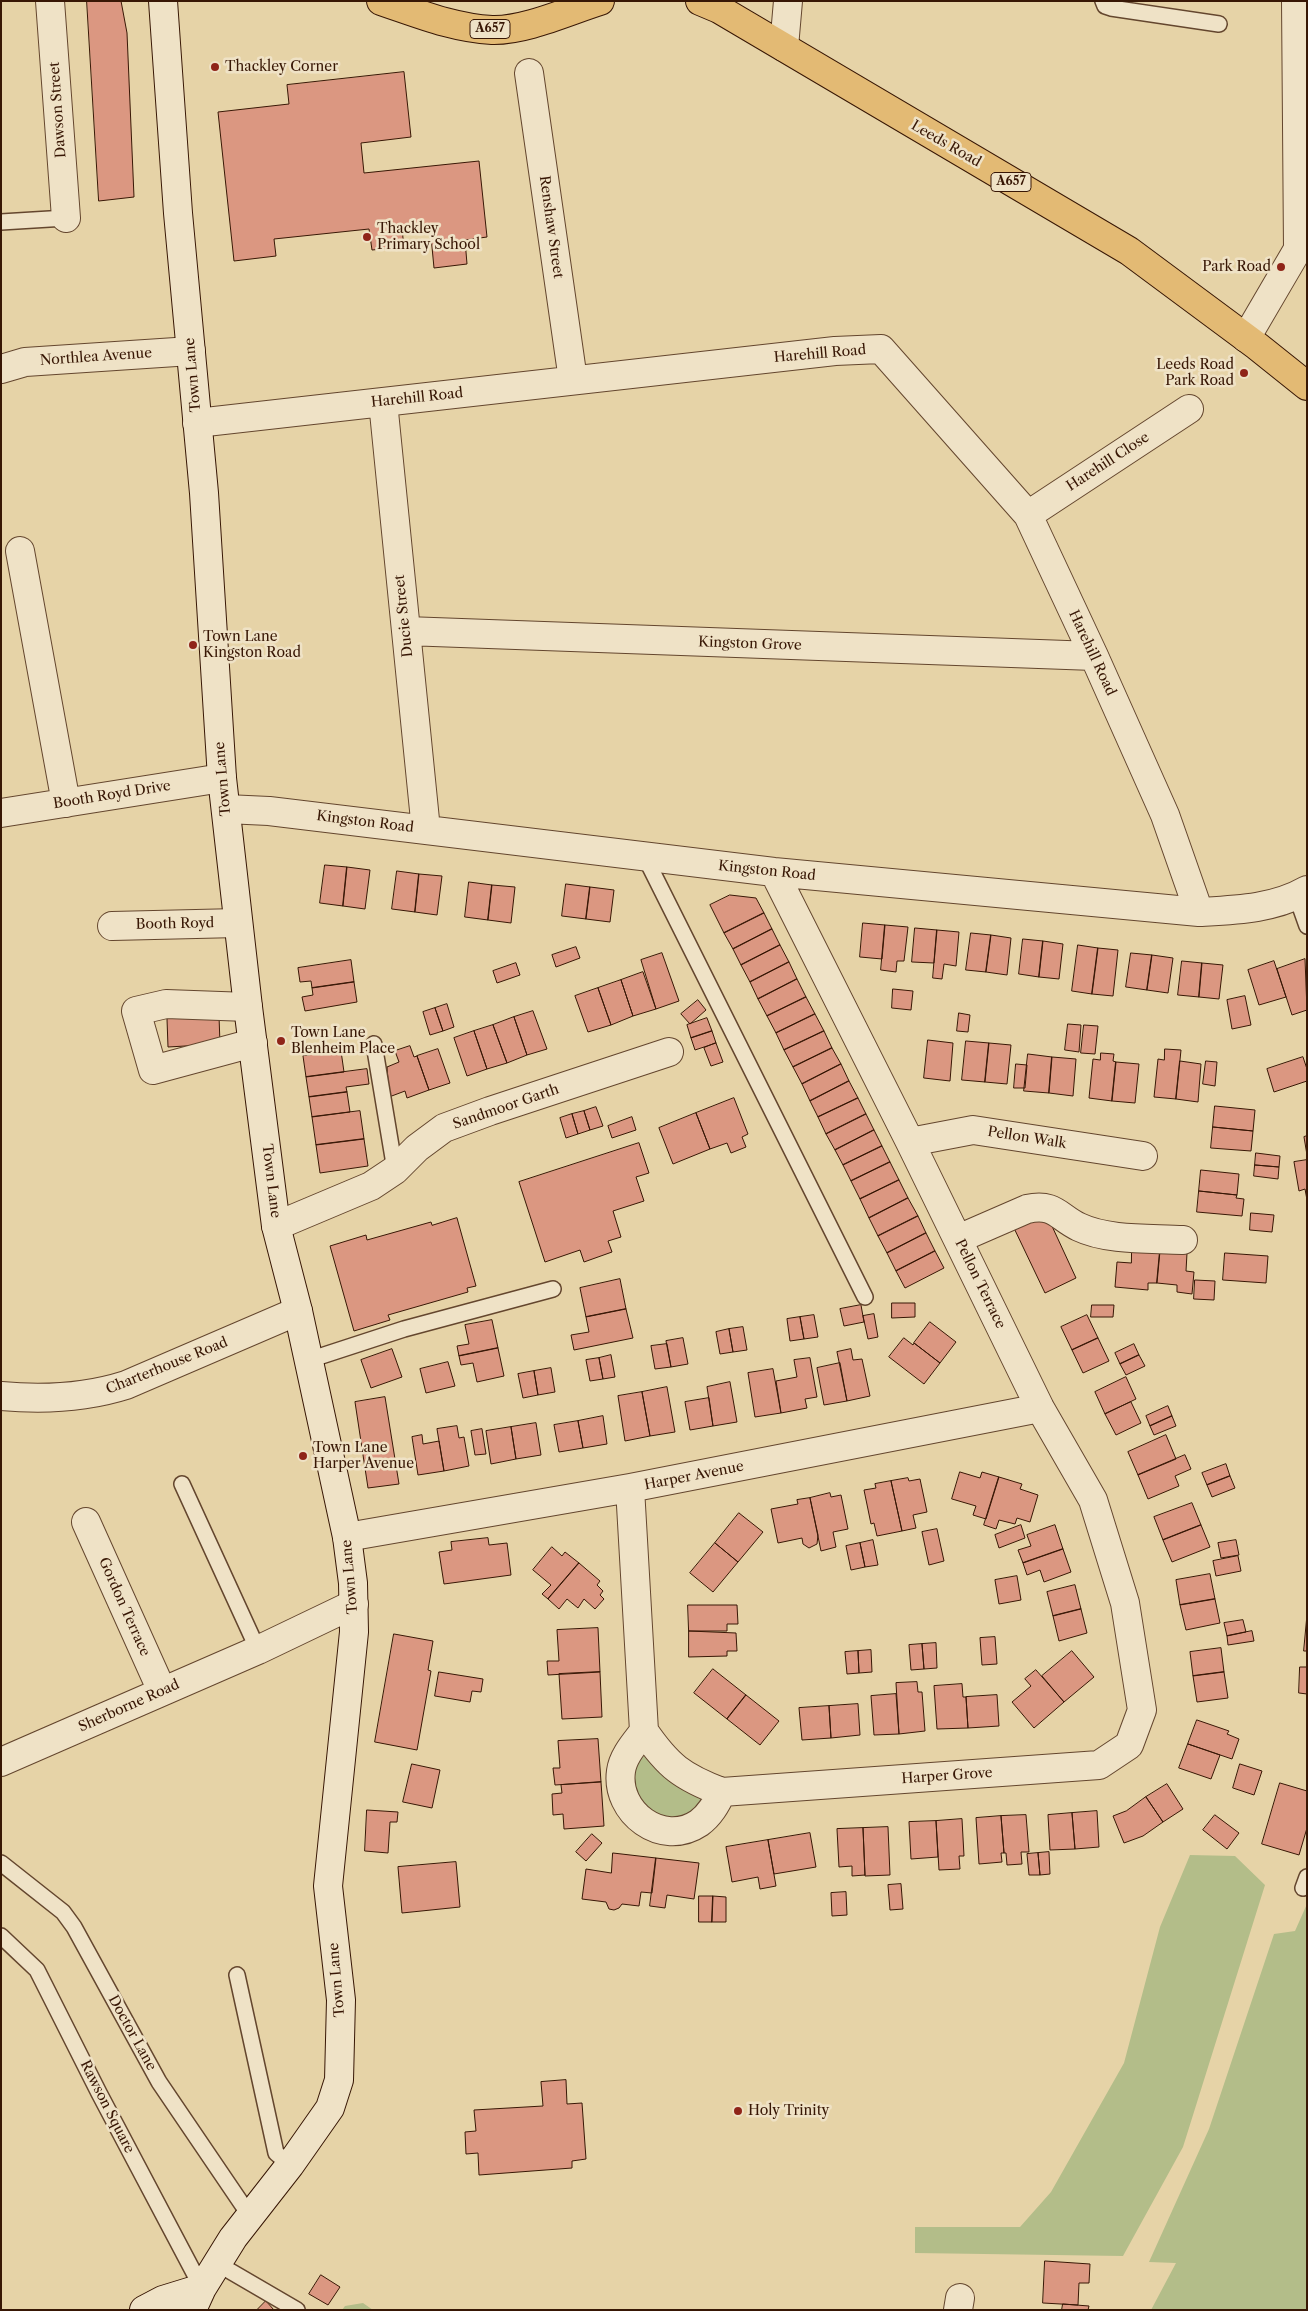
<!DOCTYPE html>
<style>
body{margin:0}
#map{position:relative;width:1308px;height:2311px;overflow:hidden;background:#e6d3a7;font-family:"Libre Caslon Text",serif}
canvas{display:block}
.frame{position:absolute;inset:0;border:2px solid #381705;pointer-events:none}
</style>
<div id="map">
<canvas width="1308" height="2311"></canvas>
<div class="frame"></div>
</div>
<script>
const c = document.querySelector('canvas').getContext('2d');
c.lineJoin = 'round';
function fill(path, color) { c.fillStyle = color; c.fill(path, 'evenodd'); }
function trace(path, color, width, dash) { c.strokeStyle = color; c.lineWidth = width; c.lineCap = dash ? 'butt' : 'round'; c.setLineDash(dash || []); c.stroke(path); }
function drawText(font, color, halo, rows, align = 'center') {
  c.font = font + ' "Libre Caslon Text",serif'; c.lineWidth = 5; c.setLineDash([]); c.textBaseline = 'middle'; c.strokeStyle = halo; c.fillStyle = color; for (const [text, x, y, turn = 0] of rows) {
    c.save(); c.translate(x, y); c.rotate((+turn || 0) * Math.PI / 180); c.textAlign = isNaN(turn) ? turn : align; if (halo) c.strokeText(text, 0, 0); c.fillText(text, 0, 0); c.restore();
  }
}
const green = new Path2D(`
 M640,1756l7,1 54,40c3,15 -13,18 -25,24l-37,-13 -10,-37z
 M1190,1855l45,1 30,29 -82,262 -60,109 -208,-3v-26h105l31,-35 73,-129 36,-136z
 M1307,1904v406h-156l25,-47 -27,-1 60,-133 65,-195 21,-3z
 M363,2303l10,7h-31l3,-4z`);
const building = new Path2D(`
 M87,1h34l6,32 7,164 -35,4z
 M404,72l7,65 -50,6 3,30 115,-12 8,76 -22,3 2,24 -33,4 -4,-42 -28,3 2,18 -32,3 -3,-21 -95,10 2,17 -42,5 -16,-149 71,-8 -2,-19z
 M325,865l22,2 -4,39 -23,-3z
 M347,867l23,3 -5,39 -22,-3z
 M397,871l22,3 -4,38 -23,-3z
 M419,874l23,2 -5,39 -22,-3z
 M469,882l23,3 -4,35 -23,-3z
 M566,884l24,3 -4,32 -24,-3z
 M492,885l23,2 -4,36 -23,-3z
 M590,887l24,3 -4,32 -24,-3z
 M730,895l26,3 8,15 -40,20 -14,-28z
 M764,913l8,16 -39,20 -9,-16z
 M863,923l22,2 -3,34 -22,-2z
 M885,925l23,2 -4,34h-7l-1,11 -15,-2z
 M915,928l22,2 -3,33 -22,-1z
 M772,929l8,16 -39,20 -8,-16z
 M937,930l22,2 -3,34 -12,-2 -2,15 -9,-1z
 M971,933l20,2 -5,37 -20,-2z
 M991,935l20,3 -4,37 -21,-3z
 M1023,939l20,2 -4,36 -20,-3z
 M1043,941l20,3 -4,35 -20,-2z
 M780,945l9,17 -39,20 -9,-17z
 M1078,945l20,3 -6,46 -20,-3z
 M576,947l4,11 -24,9 -4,-12z
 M1098,948l20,2 -5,46 -21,-2z
 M662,953l17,48 -23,8 -15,-49z
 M1131,953l21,2 -5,35 -21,-3z
 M1152,955l21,3 -5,35 -21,-3z
 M1305,959l2,51 -15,5 -15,-46z
 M351,960l3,22 -42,6 -1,-7 -11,1 -2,-14z
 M1182,961l20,2 -3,34 -21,-2z
 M1274,961l12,36 -27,8 -11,-35z
 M789,962l8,17 -39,20 -8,-17z
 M516,963l4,12 -23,8 -4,-12z
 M1202,963l21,2 -4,34 -20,-2z
 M643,972l13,37 -23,7 -12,-36z
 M797,979l9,18 -39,19 -9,-17z
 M621,980l12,36 -22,9 -13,-37z
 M354,982l3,20 -52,9 -3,-14 11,-2 -1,-7z
 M598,988l13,37 -23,7 -13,-36z
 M893,989l20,2 -2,19 -19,-2z
 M1245,996l6,29 -19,4 -5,-29z
 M806,997l9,17 -39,19 -9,-17z
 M698,1000l8,10 -16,14 -9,-10z
 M447,1004l7,23 -11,4 -8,-23z
 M435,1008l8,23 -13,4 -7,-23z
 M533,1011l14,38 -20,6 -13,-38z
 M959,1013l11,2 -2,17 -11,-1z
 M815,1014l9,17 -40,19 -8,-17z
 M219,1016l1,28 -52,3 -1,-28z
 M514,1017l13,38 -20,8 -14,-38z
 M707,1018l5,13 -21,7 -4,-13z
 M1068,1024l13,1 -2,27 -14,-2z
 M493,1025l14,38 -20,6 -13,-38z
 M1084,1025l14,1 -3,28 -14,-1z
 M474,1031l13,38 -20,7 -13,-38z
 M712,1031l4,12 -21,7 -4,-12z
 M824,1031l8,17 -39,19 -9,-17z
 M928,1040l25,3 -3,38 -26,-3z
 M966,1041l23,2 -4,39 -23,-2z
 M716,1043l7,19 -12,4 -7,-18z
 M989,1043l22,2 -4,39 -22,-2z
 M410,1046l4,11 3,-1 12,34 -22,8 -2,-7 -16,6 -2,-30 12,-5 -4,-11z
 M832,1048l9,16 -39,20 -9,-17z
 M438,1049l12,34 -21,7 -12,-34z
 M1165,1049l16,1 -5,49 -22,-2 4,-38 6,1z
 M341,1051l3,21 -38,5 -3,-21z
 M1101,1053l13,1 -1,7 3,1 -4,39 -23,-3 4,-39 7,1z
 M1028,1054l24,3 -3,36 -25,-2z
 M1052,1057l24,2 -3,37 -24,-3z
 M1303,1057l4,12v12l-33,11 -7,-23z
 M1180,1061l21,3 -3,38 -22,-3z
 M1206,1061l11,1 -2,24 -12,-2z
 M1116,1062l23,2 -4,39 -23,-2z
 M841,1064l8,17 -39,20 -8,-17z
 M1016,1064l11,1 -2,23h-11z
 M367,1069l2,15 -23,3 1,5 -38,5 -3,-20z
 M849,1081l9,17 -40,19 -8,-16z
 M347,1092l3,20 -38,5 -3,-20z
 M734,1098l14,36 -6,3 4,10 -15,6 -4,-10 -17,6 -14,-36z
 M858,1098l8,16 -40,20 -8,-17z
 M1215,1106l40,4 -2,21 -40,-4z
 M596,1107l7,19 -13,4 -6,-19z
 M360,1111l4,28 -48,6 -4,-28z
 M584,1111l6,19 -12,4 -6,-20z
 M696,1113l14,36 -37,15 -14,-36z
 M572,1114l6,20 -12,4 -6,-20z
 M866,1114l8,16 -39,20 -9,-16z
 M632,1117l4,13 -24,8 -4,-12z
 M1213,1127l40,4 -2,20 -40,-3z
 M874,1130l8,16 -39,19 -8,-15z
 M1307,1136v19l-3,-18z
 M364,1139l4,27 -48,7 -4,-28z
 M639,1143l10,30 -13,4 8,24 -31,10 8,26 -13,4 4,11 -28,10 -4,-12 -35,12 -26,-80z
 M882,1146l8,16 -39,19 -8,-16z
 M1256,1153l24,3 -1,11 -24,-2z
 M1307,1160v40l-2,-11 -6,2 -5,-29z
 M890,1162l9,18 -39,19 -9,-18z
 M1255,1165l24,2 -1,12 -24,-3z
 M1201,1170l38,4 -2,21 -38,-4z
 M899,1180l9,18 -39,20 -9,-19z
 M1199,1191l38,4 -1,3 8,1 -2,17 -45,-4z
 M908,1198l10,18 -40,20 -9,-18z
 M1045,1211l31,67 -31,15 -32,-67z
 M1251,1213l23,2 -2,17 -22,-2z
 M918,1216l8,17 -39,20 -9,-17z
 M457,1218l19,68 -9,2 1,4 -80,23 2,5 -36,11 -24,-85 36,-11 1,5 64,-18 1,3z
 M926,1233l9,18 -39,20 -9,-18z
 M1132,1249l28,2 -3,32h-9v7l-33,-3 2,-25 14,1z
 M935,1251l9,17 -39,20 -9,-17z
 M1160,1251l27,2 -1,18 8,1 -2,22 -15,-2v-7l-20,-2z
 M1225,1253l43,3 -2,27 -43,-3z
 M620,1279l6,30 -40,8 -6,-29z
 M1195,1280l20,1 -1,19 -20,-1z
 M892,1303h23v14l-23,1z
 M861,1305l3,17 -20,4 -4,-17z
 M1092,1305h22l-1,12h-22z
 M626,1309l7,29 -59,12 -3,-15 18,-3 -3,-15z
 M874,1314l4,23 -10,2 -5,-23z
 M814,1315l4,22 -14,2 -4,-22z
 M1087,1315l11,23 -26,12 -11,-23z
 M800,1317l4,22 -14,2 -3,-22z
 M492,1320l6,28 -39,8 -2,-10 12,-2 -4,-19z
 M930,1322l26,20 -16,21 -26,-20z
 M743,1327l4,23 -14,2 -4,-23z
 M729,1329l4,23 -13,2 -4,-22z
 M683,1338l5,26 -17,3 -5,-26z
 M904,1338l9,7 1,-2 26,20 -16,21 -35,-27z
 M1098,1338l11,23 -26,12 -11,-23z
 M667,1344l4,23 -16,2 -4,-23z
 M1134,1344l5,11 -19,9 -5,-11z
 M498,1348l6,28 -27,6 -4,-19 -12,2 -2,-9z
 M392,1349l10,28 -31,11 -10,-28z
 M851,1349l2,11 9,-1 8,37 -23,5 -10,-49z
 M611,1355l4,22 -12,2 -4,-21z
 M1139,1355l6,11 -19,9 -6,-11z
 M599,1358l4,21 -13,2 -4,-21z
 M810,1358l7,39 -12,2 2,9 -26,5 -5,-32 21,-4 -3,-17z
 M448,1362l7,24 -29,7 -6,-24z
 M840,1363l7,38 -23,4 -7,-37z
 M551,1368l4,24 -17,3 -4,-24z
 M773,1369l8,44 -26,4 -7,-44z
 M534,1371l4,24 -15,3 -5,-24z
 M1126,1377l10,22 -31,15 -10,-22z
 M730,1382l7,40 -24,4 -6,-39z
 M667,1387l8,45 -25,4 -8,-44z
 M642,1392l8,44 -25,5 -7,-45z
 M385,1397l14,87 -31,4 -13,-86z
 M709,1398l4,28 -23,4 -5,-28z
 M1131,1402l10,21 -25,12 -11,-21z
 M1168,1406l4,10 -22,10 -4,-10z
 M603,1416l4,28 -24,4 -5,-27z
 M1172,1416l4,10 -22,9 -4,-9z
 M578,1421l5,27 -24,4 -5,-27z
 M536,1423l5,32 -25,4 -5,-32z
 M457,1426l2,12 5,-1 5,29 -25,5 -7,-42z
 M511,1427l5,32 -25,5 -5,-33z
 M482,1429l4,25 -11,1 -4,-24z
 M422,1435l1,9 16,-3 5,30 -26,4 -6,-38z
 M1166,1435l10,24 -38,16 -10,-23z
 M1185,1455l6,14 -16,7 4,10 -31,13 -10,-24z
 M1226,1464l4,12 -23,9 -5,-12z
 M960,1472l20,6 2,-6 17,5 -13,42 -13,-4 3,-9 -24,-7z
 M1230,1476l5,12 -23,9 -5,-12z
 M999,1477l23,7 -2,5 18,6 -8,27 -13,-4 -2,6 -16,-4 -3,9 -12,-4z
 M908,1478l1,3 11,-2 7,33 -14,3 3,13 -14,3 -11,-50z
 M891,1481l11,50 -25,5 -3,-13 -3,1 -7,-34 12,-2 -1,-4z
 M830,1493l1,4 10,-2 7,34 -15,3 3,15 -15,4 -11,-53z
 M810,1498l8,37 -1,9 -8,4 -6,-4 -1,-6 -24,5 -7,-34 27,-5 -1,-4z
 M1192,1503l9,22 -38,15 -9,-23z
 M739,1513l24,19 -25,30 -23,-19z
 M1021,1525l4,13 -26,10 -4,-13z
 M1055,1525l8,24 -40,14 -5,-13 13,-4 -4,-11z
 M1201,1525l9,22 -38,15 -9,-22z
 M937,1529l7,32 -15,4 -7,-33z
 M488,1538l1,7 18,-2 4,32 -67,9 -5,-32 13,-2 -1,-8z
 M873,1540l5,25 -13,2 -5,-24z
 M1236,1540l3,15 -18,3 -3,-15z
 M715,1543l23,19 -25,30 -23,-19z
 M860,1543l5,24 -14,3 -5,-24z
 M552,1547l10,9 3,-4 14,11 -31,36 -6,-5 9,-9 -18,-15z
 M1063,1549l8,23 -27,10 -4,-12 -13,5 -4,-12z
 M1238,1556l3,15 -25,5 -3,-15z
 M579,1563l21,18 -3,4 6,6 -3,4 4,4 -9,10 -11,-10 -6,9 -11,-9 -8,10 -11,-10z
 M1210,1574l5,25 -35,6 -4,-25z
 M1017,1576l4,24 -22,4 -4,-24z
 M1075,1585l6,24 -28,7 -6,-24z
 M1215,1599l5,24 -34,7 -6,-25z
 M688,1605h49l1,19h-11v7h-38z
 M1081,1609l6,24 -28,8 -6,-25z
 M1307,1615v36h-3z
 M1243,1620l3,12 -19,4 -3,-13z
 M598,1628l2,44 -52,3 -1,-14h12l-2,-31z
 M689,1631l47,2 1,18h-10v5l-38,1z
 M1252,1631l2,10 -26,4 -1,-9z
 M394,1634l39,7 -5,29 3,1 -14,79 -42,-8z
 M995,1637l2,27 -15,1 -2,-27z
 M936,1643l1,25 -13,1 -2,-25z
 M922,1644l2,25 -13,1 -2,-25z
 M1221,1648l3,24 -31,4 -3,-24z
 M871,1650l1,22 -13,1 -1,-22z
 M858,1651l1,22 -12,1 -2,-22z
 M1072,1651l22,26 -30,25 -22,-26z
 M1300,1667h7v27l-8,-1z
 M713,1669l33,26 -19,24 -33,-26z
 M1036,1670l28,32 -30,26 -22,-26 19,-16 -6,-7z
 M439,1672l44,7 -2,13 -9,-1 -2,11 -35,-6z
 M600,1672l2,45 -40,2 -3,-45z
 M1224,1672l4,26 -31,4 -4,-26z
 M917,1682l1,10h4l3,39 -26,3 -3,-51z
 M962,1684l1,13h3l2,31 -31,1 -3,-43z
 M896,1694l3,40 -25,1 -3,-39z
 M746,1695l33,26 -19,24 -33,-26z
 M997,1695l2,31 -31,2 -2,-31z
 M858,1704l2,31 -29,3 -2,-32z
 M829,1706l2,32 -29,2 -3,-32z
 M1197,1720l32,11 -2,3 12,5 -7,20 -44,-15z
 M598,1739l3,43 -46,3 -2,-17h7l-2,-27z
 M1188,1744l32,11 -9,24 -32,-11z
 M412,1764l28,6 -8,38 -29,-6z
 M1240,1764l22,7 -8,24 -21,-7z
 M601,1782l3,44 -40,3 -1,-15 -10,1 -1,-21 10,-1 -1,-8z
 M1280,1783l27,8v37l-8,27 -37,-11z
 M1167,1784l16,25 -20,13 -17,-25z
 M1146,1797l17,25 -20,14 -19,7 -11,-27 13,-5z
 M367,1810l31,2 -1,10h-7l-2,31 -23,-2z
 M1097,1811l2,36 -24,2 -3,-36z
 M1072,1813l3,36 -25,1 -2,-35z
 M1026,1815l3,37h-8l1,12 -15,1 -1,-12h-2l-3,-37z
 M1215,1815l24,18 -12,16 -24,-19z
 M1001,1816l3,37h-3l1,9 -23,2 -3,-46z
 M962,1819l2,37h-5l1,13 -21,1 -3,-49z
 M936,1821l2,36 -27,2 -2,-37z
 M888,1827l2,48 -25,1 -2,-48z
 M863,1828l2,47 -13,1v-10l-13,1 -2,-38z
 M810,1833l6,34 -42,7 -6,-34z
 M592,1834l10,9 -16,18 -10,-9z
 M768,1840l8,46 -16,3 -2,-12 -26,5 -6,-35z
 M1049,1852l1,22 -10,1 -2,-22z
 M613,1853l43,5 -4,35 -11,-1 -2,14 -17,-2 -3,4 -5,2 -5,-1 -3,-7 -24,-3 4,-30 25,4z
 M1038,1853l2,22h-11l-2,-21z
 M656,1858l43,5 -5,36 -27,-4 -2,13 -15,-2z
 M456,1862l4,45 -58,6 -4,-46z
 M901,1884l2,25 -13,1 -2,-25z
 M846,1892l1,23 -15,1 -1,-23z
 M699,1896h14l-1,26h-13z
 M713,1896l13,1v25h-14z
 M566,2080l1,24 15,-1 4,56 -14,2v7l-93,7 -1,-22 -12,1 -1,-22 11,-1 -2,-21 69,-4 -2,-24z
 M1045,2261l45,3 -1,19h-10l-1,22 -35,-2z
 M321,2275l19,12 -12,18 -19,-11z
 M266,2301l8,9h-17z
 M1063,2304l26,2 -1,4h-26z`);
const lane = new Path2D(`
 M1103,1l2,5 6,2 108,16
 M1,222l65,-4
 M645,857l220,440
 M1296,895l11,31
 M374,1044l21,126
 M309,1360l95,-31 149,-40
 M182,1484l76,166
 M1,1863l62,49 11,15 85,155 91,134
 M1303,1888l4,-11
 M1,1936l36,34 62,123 103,195
 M237,1975l39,178 14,12
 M218,2264l79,46`);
const street = new Path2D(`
 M50,1l16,217
 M784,47l4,-46
 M529,73l44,307
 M1246,338l52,-89 -2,-248
 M1,369l24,-7 166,-11
 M383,402l43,428
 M197,423l638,-72 46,-2 147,166 66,141 71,159 34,97
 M1028,515l161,-106
 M20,551l46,252
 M406,631l688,25
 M226,809l43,2 505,61 425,40c37,-2 75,-3 108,-22
 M1,813l221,-35
 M112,926l126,-3
 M248,1007l-82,-3 -30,7 17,59 100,-27
 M910,1142l63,-12 170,26
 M276,1226l95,-40 24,-16 22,-22 27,-20 46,-17 179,-59
 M958,1239l69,-30c28,-6 31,8 52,18 29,14 73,11 104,13
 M1,1396c43,4 84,2 125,-11l172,-74
 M630,1488l14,243c24,35 38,46 78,61l377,-27 30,-20 13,-35 -17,-107 -32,-103 -53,-92 -130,-266 -136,-270
 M86,1522l76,169
 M347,1537l283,-49 410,-80
 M644,1731c-9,12 -21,25 -23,40 -6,41 41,77 78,52 11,-8 17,-19 23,-31
 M1,1762l257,-112 96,-46
 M958,2310l2,-12`);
const secondary = new Path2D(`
 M163,1l15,212 26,280 18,285 26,229 28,219 22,85 49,226 6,46 1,49 -26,254 13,114 -2,80 -9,28 -40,57 -57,73 -31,50 -10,22
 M144,2310l19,-10 39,-12`);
const primary = new Path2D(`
 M381,1c36,12 72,27 111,29 33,1 76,-19 108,-29
 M700,1l19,8 410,242 128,95 50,40`);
const markers = [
 [215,67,5,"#8f2418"],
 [367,237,5,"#8f2418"],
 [1281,267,5,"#8f2418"],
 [1244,373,5,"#8f2418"],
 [193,645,5,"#8f2418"],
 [281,1041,5,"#8f2418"],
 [303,1456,5,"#8f2418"],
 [738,2111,5,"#8f2418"]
];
const shields = [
 [490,29,40],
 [1011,182,40]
];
const shieldNames = [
 ["A657",490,29],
 ["A657",1011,182]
];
const poiNames = [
 ["Thackley Corner",225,67],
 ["Thackley",377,229],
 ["Primary School",377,245],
 ["Park Road",1271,267,"right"],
 ["Leeds Road",1234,365,"right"],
 ["Park Road",1234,381,"right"],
 ["Town Lane",203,637],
 ["Kingston Road",203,653],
 ["Town Lane",291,1033],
 ["Blenheim Place",291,1049],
 ["Town Lane",313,1448],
 ["Harper Avenue",313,1464],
 ["Holy Trinity",748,2111]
];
const streetNames = [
 ["Dawson Street",58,110,-94],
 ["Leeds Road",946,144,30],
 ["Renshaw Street",551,227,82],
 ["Harehill Road",820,354,-5],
 ["Northlea Avenue",96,357,-4],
 ["Town Lane",193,375,-95],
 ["Harehill Road",417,398,-6],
 ["Harehill Close",1108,462,-33],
 ["Ducie Street",404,616,-96],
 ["Kingston Grove",750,644,2],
 ["Harehill Road",1092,653,65],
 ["Town Lane",223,779,-95],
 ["Booth Royd Drive",112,795,-9],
 ["Kingston Road",365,822,7],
 ["Kingston Road",767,871,6],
 ["Booth Royd",175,924,-1],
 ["Sandmoor Garth",506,1107,-19],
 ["Pellon Walk",1027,1138,9],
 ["Town Lane",271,1181,83],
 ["Pellon Terrace",980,1284,64],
 ["Charterhouse Road",167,1366,-22],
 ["Harper Avenue",694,1476,-11],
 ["Town Lane",350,1577,-95],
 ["Gordon Terrace",124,1607,66],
 ["Sherborne Road",129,1706,-24],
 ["Harper Grove",947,1776,-4],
 ["Town Lane",337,1980,-95],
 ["Doctor Lane",132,2033,61],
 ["Rawson Square",107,2107,63]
];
fill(green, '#b3bd89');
fill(building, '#db9781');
trace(building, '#381705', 1);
trace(lane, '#64462e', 18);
trace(street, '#64462e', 30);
trace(secondary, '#381705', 30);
trace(primary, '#381705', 30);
trace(lane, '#efe2c6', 15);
trace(street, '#efe2c6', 28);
trace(secondary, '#efe2c6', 28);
trace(primary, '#e3ba74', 28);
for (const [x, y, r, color] of markers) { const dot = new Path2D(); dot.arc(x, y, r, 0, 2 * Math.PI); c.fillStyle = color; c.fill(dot); trace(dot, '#efe2c6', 2); }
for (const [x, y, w] of shields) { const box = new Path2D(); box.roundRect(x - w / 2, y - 9.5, w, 19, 4); c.fillStyle = '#efe2c6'; c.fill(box); trace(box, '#381705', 1); }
drawText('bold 12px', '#381705', null, shieldNames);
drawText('14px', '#381705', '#efe2c6', poiNames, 'left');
drawText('14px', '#381705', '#efe2c6', streetNames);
</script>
